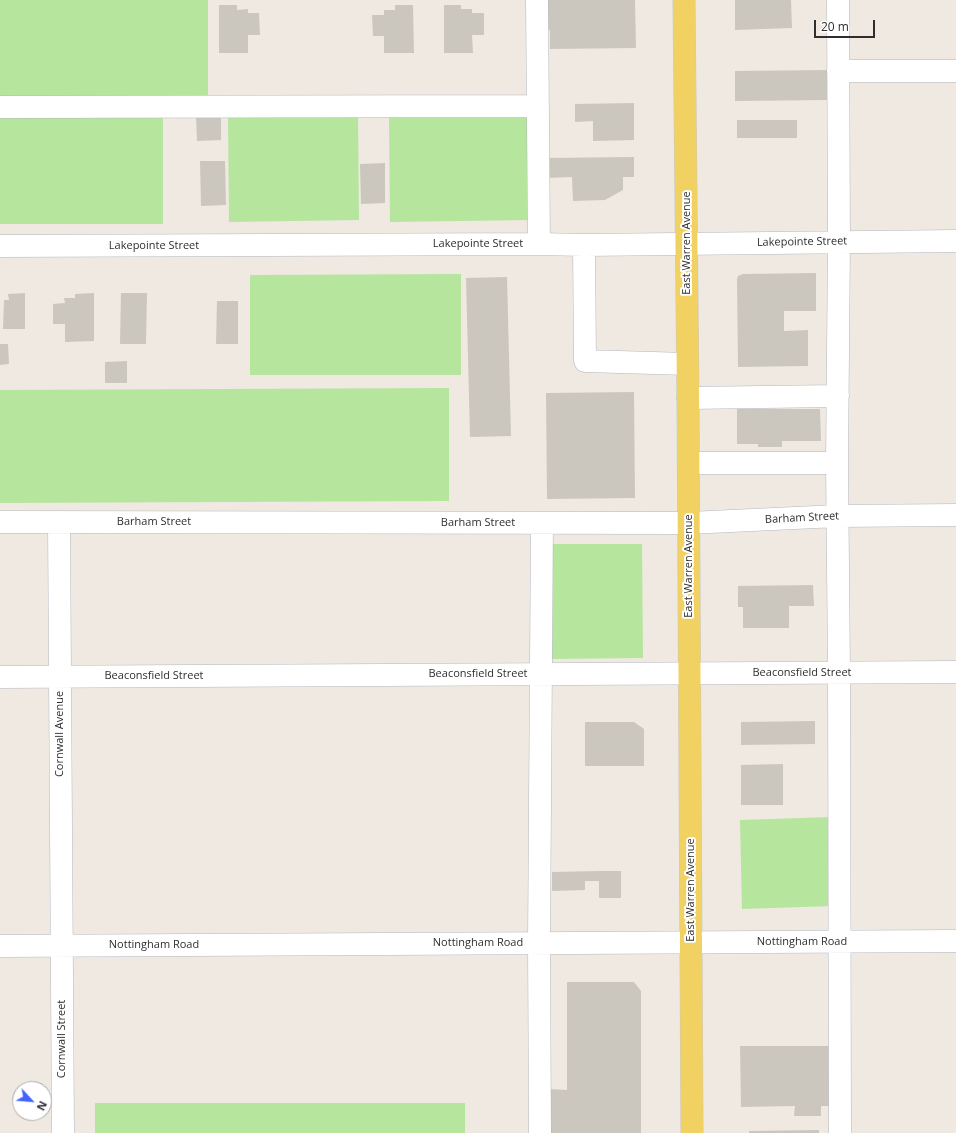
<!DOCTYPE html>
<style>
body{margin:0}
#map{position:relative;width:956px;height:1133px;overflow:hidden;background:#efe9e1;font-family:"Open Sans",sans-serif}
canvas{display:block}
.north{position:absolute;left:12px;top:1081px;width:40px;height:40px;box-sizing:border-box;background:#fff;border:1px solid #ababab;border-radius:50%;rotate:116deg;font-size:11px;font-weight:700;line-height:16px;text-align:center;color:#2e2e2e}
.north::after{content:'';display:block;margin:auto;width:14px;height:18px;background:#4264fb;clip-path:polygon(50% 0,100% 100%,50% 72%,0 100%)}
.scale{position:absolute;left:814px;top:20px;width:61px;height:18px;box-sizing:border-box;border:2px solid #2e2e2e;border-top:0;padding-left:5px;font-size:12px;line-height:14px;white-space:nowrap;color:#2e2e2e;-webkit-text-stroke:3px #fff;paint-order:stroke}
</style>
<div id="map">
<canvas width="956" height="1133"></canvas>
<div class="north">N</div>
<div class="scale">20 m</div>
</div>
<script>
const c = document.querySelector('canvas').getContext('2d');
c.lineJoin = 'round';
function fill(path, color) { c.fillStyle = color; c.fill(path, 'evenodd'); }
function trace(path, color, width, dash) { c.strokeStyle = color; c.lineWidth = width; c.lineCap = dash ? 'butt' : 'round'; c.setLineDash(dash || []); c.stroke(path); }
function drawText(font, color, halo, rows, align = 'center') {
  c.font = font + ' "Open Sans",sans-serif'; c.lineWidth = 4; c.setLineDash([]); c.textBaseline = 'middle'; c.strokeStyle = halo; c.fillStyle = color; for (const [text, x, y, turn = 0] of rows) {
    c.save(); c.translate(x, y); c.rotate((+turn || 0) * Math.PI / 180); c.textAlign = isNaN(turn) ? turn : align; if (halo) c.strokeText(text, 0, 0); c.fillText(text, 0, 0); c.restore();
  }
}
const green = new Path2D(`
 M0,0h208v96l-208,1z
 M0,113h163v111h-163z
 M358,114l1,106 -130,2 -1,-106z
 M529,114l1,106 -140,2 -1,-106z
 M461,274v101h-211v-100z
 M449,388v113l-449,2v-113z
 M549,544h93l1,114 -93,1z
 M831,817l3,89 -92,3 -2,-89z
 M95,1103h370v30h-370z`);
const building = new Path2D(`
 M543,0h92l1,48 -86,1v-19h-7z
 M735,0h56l1,28 -57,2z
 M219,5h18v5l11,-1v4h11l1,22h-12v18h-29z
 M395,5h18l1,48h-30v-17h-11l-1,-21h12v-5h11z
 M444,5h17v4h11v4h12v22h-12l1,18h-29z
 M828,70v30l-93,1v-30z
 M634,103v37l-41,1v-20l-18,1v-18z
 M221,115v25l-24,1 -1,-25z
 M737,120h60v18h-60z
 M634,157v20h-11v13l-18,10 -32,1 -1,-24 -26,1v-20z
 M200,161h25l1,44 -25,1z
 M385,163v40l-24,1 -1,-40z
 M816,273v38h-32v20l24,-1v36l-70,1 -1,-88 1,-3 5,-2z
 M507,277l4,159 -41,1 -4,-159z
 M25,293v36h-22l1,-29h5l-1,-6z
 M94,293v48l-29,1v-18h-12v-20l12,-1 -1,-5h11v-4z
 M121,293h26l-1,51h-26z
 M217,301h21v43h-22z
 M0,344h8l1,20 -9,1z
 M127,361v22h-22v-21z
 M634,392l1,106 -88,1 -1,-106z
 M737,409h83l1,32h-39v6h-24v-3h-21z
 M813,585l1,21h-25v22h-46v-21h-5v-21z
 M815,721v23l-74,1v-23z
 M585,722h49l10,7v37h-59z
 M783,764v41h-42v-40z
 M599,871h22v27h-22v-17h-14v9l-33,1v-19z
 M567,982h67l7,9v142h-93v-44l19,1z
 M740,1046h94v60h-13v10h-27l1,-10 -54,1z
 M819,1130v3h-70v-2z`);
const minor = new Path2D(`
 M537,0l2,244
 M838,0l1,242 -2,221 2,209 1,461
 M838,71h118
 M0,107l538,-1
 M584,245l1,116 102,3
 M0,246l539,-2 45,1 372,-4
 M688,398l150,-2
 M689,463h148
 M0,522l689,1 148,-7 119,-1
 M59,522l4,611
 M0,677l956,-5
 M0,946l956,-5
 M540,1133l-1,-190 3,-420`);
const major = new Path2D(`
 M684,0l4,398 4,735`);
const streetNames = [
 ["Lakepointe Street",802,242,-1],
 ["East Warren Avenue",687,243,-90],
 ["Lakepointe Street",478,244],
 ["Lakepointe Street",154,246],
 ["Barham Street",802,518,-3],
 ["Barham Street",154,522],
 ["Barham Street",478,523],
 ["East Warren Avenue",689,566,-90],
 ["Beaconsfield Street",802,673],
 ["Beaconsfield Street",478,674],
 ["Beaconsfield Street",154,676],
 ["Cornwall Avenue",60,734,-90],
 ["East Warren Avenue",691,890,-90],
 ["Nottingham Road",802,942],
 ["Nottingham Road",478,943],
 ["Nottingham Road",154,945],
 ["Cornwall Street",62,1039,-90]
];
fill(green, '#b6e59e');
fill(building, '#cbc7bf');
trace(minor, '#b4b7c1', 23);
trace(major, '#c9c9c9', 23);
trace(minor, '#fff', 22);
trace(major, '#f2d163', 22);
drawText('11px', '#2e2e2e', '#fff', streetNames);
</script>
